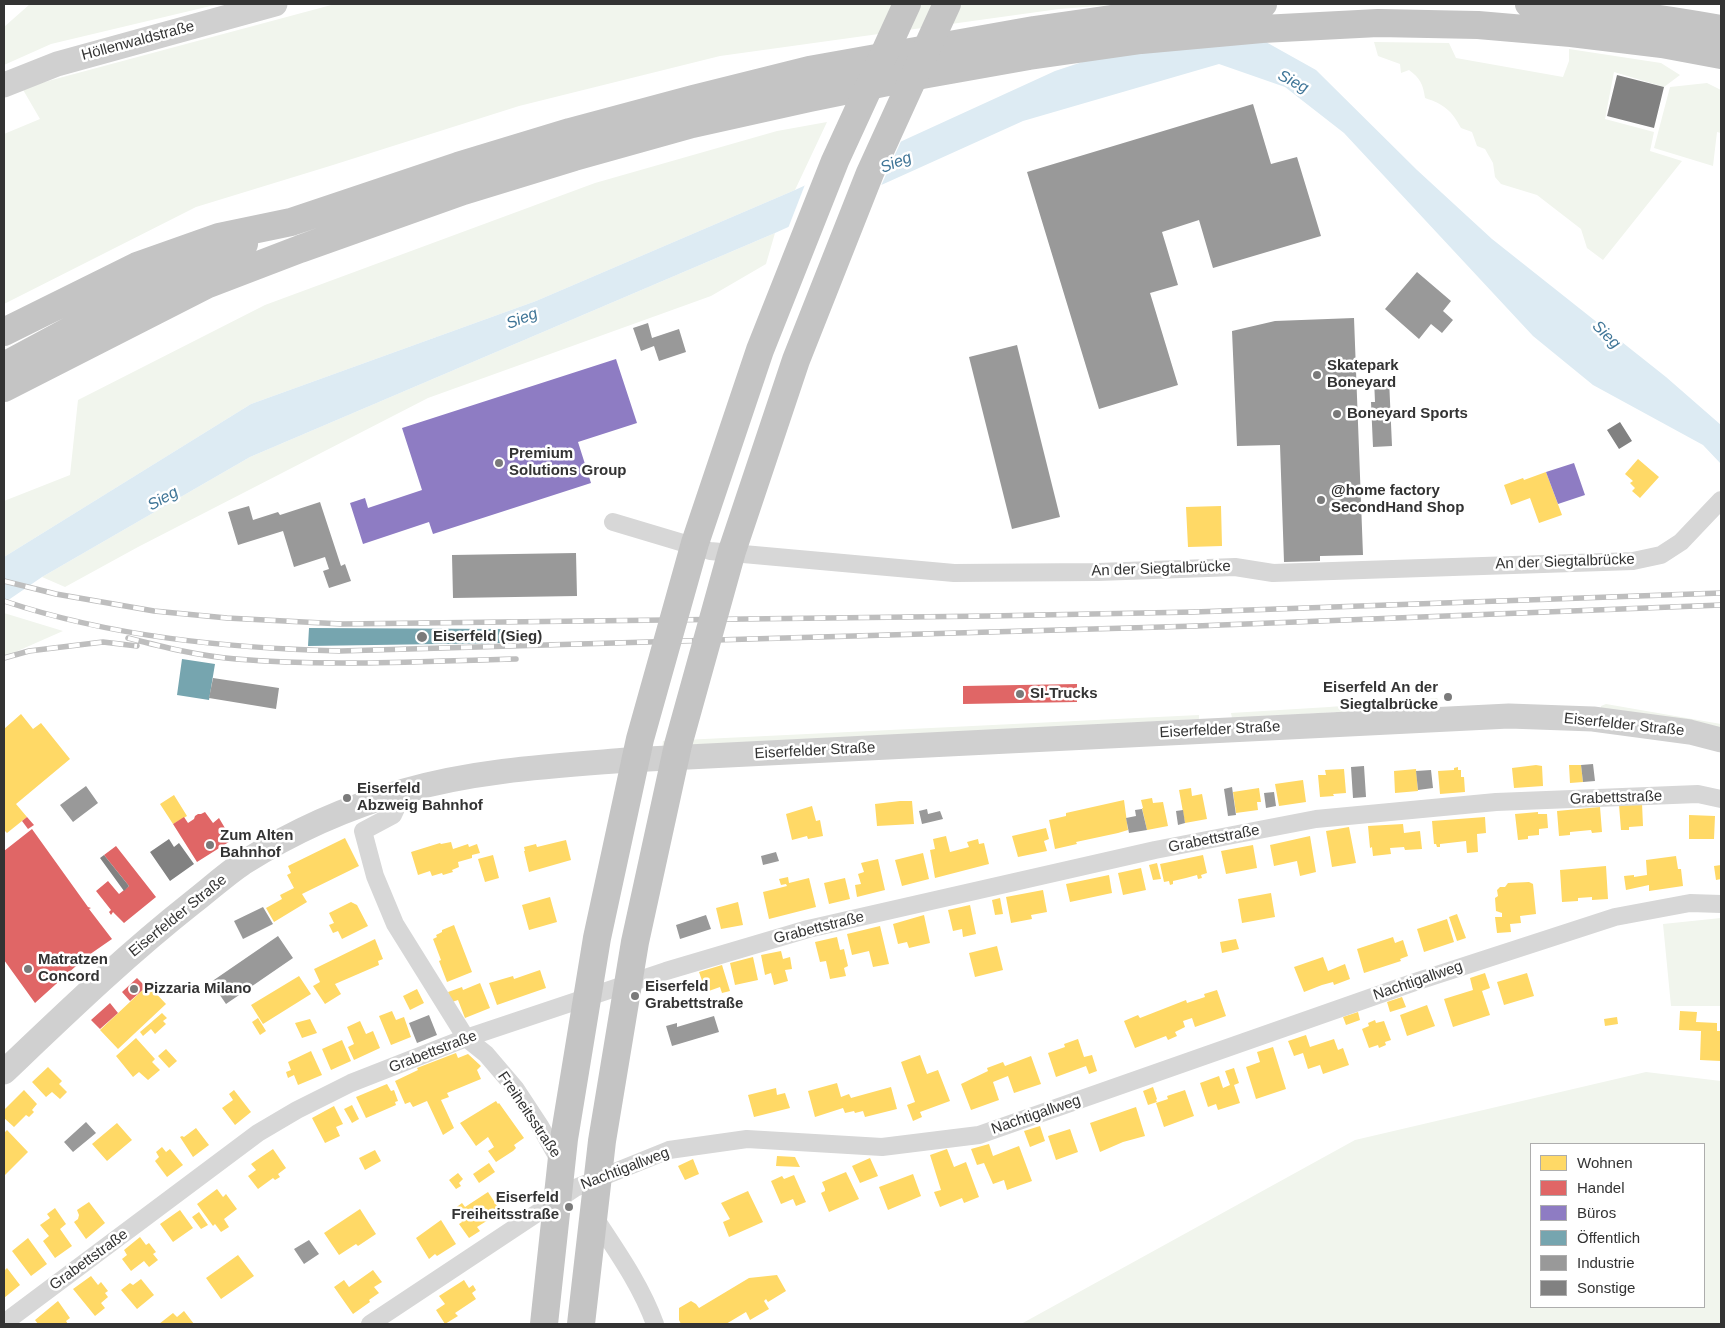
<!DOCTYPE html>
<meta charset="utf-8">
<style>
body{margin:0}
#map{position:relative;width:1725px;height:1328px;overflow:hidden;background:#fff;font-family:Helvetica,sans-serif}
canvas{display:block}
.frame{position:absolute;inset:0;border:5px solid #333;pointer-events:none}
.legend{position:absolute;left:1530px;top:1143px;width:175px;height:165px;box-sizing:border-box;background:#fff;border:1px solid #adadad;margin:0;padding:6px 9px;list-style:none;font-size:15px;color:#333}
.legend li{display:flex;align-items:center;gap:10px;height:25px}
.legend b{width:25px;border:1px solid #adadad}
</style>
<div id="map">
<canvas width="1725" height="1328"></canvas>
<div class="frame"></div>
<ul class="legend">
<li><b style="height:14px;background:#ffd966"></b>Wohnen</li>
<li><b style="height:14px;background:#e06666"></b>Handel</li>
<li><b style="height:14px;background:#8e7cc3"></b>Büros</li>
<li><b style="height:14px;background:#76a5af"></b>Öffentlich</li>
<li><b style="height:14px;background:#999"></b>Industrie</li>
<li><b style="height:14px;background:#818181"></b>Sonstige</li>
</ul>
</div>
<script>
const c = document.querySelector('canvas').getContext('2d');
c.lineJoin = 'round';
function fill(path, color) { c.fillStyle = color; c.fill(path, 'evenodd'); }
function trace(path, color, width, dash) { c.strokeStyle = color; c.lineWidth = width; c.lineCap = dash ? 'butt' : 'round'; c.setLineDash(dash || []); c.stroke(path); }
function drawText(font, color, halo, rows, align = 'center') {
  c.font = font + ' Helvetica,sans-serif'; c.lineWidth = 5; c.setLineDash([]); c.textBaseline = 'middle'; c.strokeStyle = halo; c.fillStyle = color; for (const [text, x, y, turn = 0] of rows) {
    c.save(); c.translate(x, y); c.rotate((+turn || 0) * Math.PI / 180); c.textAlign = isNaN(turn) ? turn : align; if (halo) c.strokeText(text, 0, 0); c.fillText(text, 0, 0); c.restore();
  }
}
const green = new Path2D(`
 M30,4h189l-168,40 -47,21v-38z
 M335,4h790l-66,5 -339,47 -201,50 -186,59 -137,42 -192,97v-170l36,-15 -18,-31z
 M1374,42l75,1 7,15 107,19 6,-16v-12l92,14 19,12 -16,12 -50,-15 -9,47 49,13 -4,19 32,10 -79,99 -16,-12 -6,-19 -44,-34 -36,-11 -6,-7 -2,-14 -8,-14 -8,-3 -5,-14 -11,-4c-9,-17 -17,-24 -36,-30 -2,-14 -5,-20 -16,-28l-8,3 -1,-9 -22,-8z
 M1707,83l14,7v43l-4,-1 -4,34 -59,-18 16,-61z
 M827,122l-32,68 -259,111 -285,103 -247,153v-56l66,-26 8,-75 187,-95 330,-122 182,-52z
 M775,233l-9,31 -55,32 -283,102 -290,149 -73,40 -23,-10 208,-120z
 M4,613l59,18 -59,26z
 M1437,698l2,3 -30,7 -177,10 -1,-5 98,-6z
 M1606,704l115,20v4l-120,-19v-3z
 M1199,715v4l-537,30 1,-8z
 M1721,918v88h-50l-8,-82z
 M1646,1072l75,9v243h-700l334,-184zM1531,1144h173v163h-173z`);
const water = new Path2D(`
 M1248,32l68,38 101,100 75,69 174,138 55,48v39l-18,-19 -110,-60 -60,-49 -189,-203 -59,-46 -66,-23 -196,57 -248,112 -525,224 -208,120 -38,26v-46l247,-153 285,-103 259,-111 260,-119 94,-31z`);
const pier = new Path2D(`
 M902,139l-22,49 -93,43 19,-49z`);
const homes = new Path2D(`
 M1638,459l21,18 -19,21 -8,-7 3,-3 -5,-5 3,-2 -8,-7z
 M1546,472l16,43 -23,8 -9,-25 -19,7 -7,-20 19,-7 1,2z
 M1221,506l1,40 -34,1 -2,-40z
 M21,714l12,15 8,-6 29,36 -54,45 11,13 -20,16 -3,-3v-101z
 M1536,765l6,1 1,20 -29,2 -2,-20z
 M1569,765h12l2,17 -13,1z
 M1458,767v3h3v7h3l1,15 -25,2 -2,-23 16,-1v-2z
 M1344,769l2,24 -13,1 1,2 -14,1 -2,-22h8l-1,-5z
 M1416,769l2,22 -23,2 -1,-22z
 M1303,780l3,22 -27,4 -4,-22z
 M1191,788l1,8 10,-2 5,25 -22,4 -6,-33z
 M1259,788l2,14h-4l1,8 -22,3 -3,-21z
 M174,795l13,21 -14,8 -13,-20z
 M1152,798l1,5 10,-1 5,24 -21,4 -5,-22h1l-2,-8z
 M1124,800l4,30 -10,3 -42,9 1,2 -22,5 -6,-29 17,-4v-3z
 M900,801h12l2,23 -37,2 -2,-22z
 M1642,803l1,23 -14,1v3h-8l-2,-25z
 M812,806l4,15 4,-1 3,16 -15,3 -1,-3 -15,4 -6,-26z
 M1600,807l2,25 -10,1 -1,-3 -21,2v3l-11,1 -2,-25z
 M1538,812v2h9l1,14 -9,1v6l-11,1v3l-10,1 -3,-26z
 M1689,815l26,1 -1,23h-25z
 M1485,817l1,16 -9,1 1,18 -11,1 -1,-12 -26,3v3h-3l-1,-3h-2l-2,-23z
 M1403,824l1,9 16,-2 2,18 -17,1 -1,-3 -14,1 1,6 -18,2 -1,-9 -2,1 -2,-22z
 M1349,827l7,36 -24,4 -6,-36z
 M1046,828l3,11 -5,2 3,10 -29,6 -6,-21z
 M946,836l4,16 19,-5 -2,-5 11,-3 1,5 5,-1 5,21 -54,14 -5,-28 5,-1 -2,-10z
 M1310,836l6,36 -16,4 -3,-15 -23,5 -4,-21z
 M345,838l14,28 -57,28 5,8 -33,20 -8,-14 16,-9 -2,-4 14,-7 -7,-13 4,-2 -3,-7z
 M566,840l5,20 -42,12 -5,-21h1l-1,-4 12,-3 1,3z
 M451,842l2,7 15,-5 1,3 8,-3 3,9 -8,2v3l-14,4 1,5 -7,3 1,2 -10,3 -1,-2 -10,3 -2,-5 -12,4 -7,-23 29,-9 1,1z
 M1253,845l4,23 -31,6 -5,-23z
 M923,853l6,26 -27,7 -7,-26z
 M493,855l6,23 -14,4 -7,-23z
 M1203,855l4,18 -6,2 1,3 -4,1 -1,-4 -11,3 -13,3v3l-3,1 -1,-4 -5,1 -4,-18z
 M1676,856l2,13h3l2,17 -34,5v-6l-23,5 -2,-14 10,-1v2l13,-2 -1,-15z
 M878,859l7,31 -28,7 -2,-12 6,-1 -3,-10 6,-2 -3,-9z
 M1157,863l4,16 -8,1 -4,-15z
 M1721,865v14l-5,1 -2,-14z
 M1606,866l2,33 -16,1v-3l-14,1v3l-16,1 -2,-32z
 M1141,868l5,22 -23,5 -5,-22z
 M1109,875l3,18 -42,9 -4,-18z
 M788,877l1,6 20,-5 7,29 -47,12 -6,-27 24,-6 -1,-2 -5,1 -2,-6z
 M845,878l5,21 -21,5 -5,-21z
 M1529,882l4,2 3,30 -16,2 1,7 -11,1 1,8 -14,1 -2,-16h7v-4l-6,-2 -1,-13 3,-2 -1,-6 3,-3h5l3,-4z
 M1043,890l4,22 -16,3 1,4 -21,4 -5,-26z
 M1271,893l4,24 -33,6 -4,-24z
 M550,897l7,25 -28,8 -7,-25z
 M1000,898l3,16 -8,1 -3,-15z
 M351,902l6,3 11,21 -26,13 -4,-8 -5,2 -4,-8 5,-2 -5,-10z
 M738,902l5,23 -22,4 -5,-21z
 M970,905l6,29 -13,3 -1,-8 -9,2 -5,-21z
 M1457,914l9,24 -9,3 -8,-24z
 M924,915l6,28 -21,5 -2,-6 -9,2 -5,-20z
 M1447,919l7,23 -30,10 -7,-23z
 M454,925l18,47 -25,10 -8,-21 2,-1 -8,-21 4,-2 -1,-2 6,-3v-2z
 M880,926l9,38 -16,3 -4,-16 -17,4 -5,-21z
 M837,937l3,13 4,-1 4,17 -4,2 2,8 -16,3 -4,-18 -6,1 -5,-20z
 M1393,937l2,6 8,-3 5,16 -8,3 1,2 -37,12 -7,-24z
 M375,939l8,20 -5,2 1,4 -44,19 6,10 -16,10 -12,-18 7,-4 -6,-13z
 M1236,939l3,10 -17,4 -2,-11z
 M997,946l6,24 -28,7 -6,-24z
 M781,951l2,8 7,-2 2,12 -7,1 3,11 -14,4 -3,-12 -6,2 -4,-20z
 M753,957l5,23 -23,5 -5,-22z
 M1323,957l5,14 17,-7 5,15 -16,6 -1,-3 -11,3 -18,7 -10,-25z
 M722,965l8,26 -8,2 -2,-6 -14,5 -7,-20z
 M540,970l6,18 -49,17 -8,-22 24,-7 1,3z
 M1485,973l5,15 -8,3 8,24 -37,12 -9,-28 29,-9 -3,-12z
 M1527,973l7,23 -30,9 -7,-23z
 M299,976l12,18 -48,30 -12,-19z
 M480,983l10,25 -25,10 -7,-18 -6,2 -4,-10 14,-5 1,3z
 M148,985l18,19 -48,45 -18,-19z
 M417,989l7,14 -14,7 -7,-14z
 M1217,990l9,26 -31,11 -3,-9 -9,3 2,6 -10,5 2,4 -9,4 -2,-4 -31,12 -11,-27 14,-6 2,3 46,-18 1,3 18,-6 -1,-3z
 M1402,997l4,10 -16,5 -3,-10z
 M1427,1005l8,21 -28,10 -7,-21z
 M392,1011l4,9 8,-3 7,20 -20,8 -12,-29z
 M1680,1011l17,1 -1,10 21,1v8h4v30l-21,-1 1,-29 -22,-1z
 M1358,1012l2,8 -14,5 -3,-8z
 M162,1013l5,5 -4,3 3,3 -11,10 -4,-5 -8,7 -3,-4z
 M1617,1017l1,7 -13,2 -1,-7z
 M258,1018l8,13 -6,4 -8,-13z
 M310,1019l7,14 -15,5 -7,-15z
 M1375,1020l1,3 8,-2 7,19 -6,2 1,3 -7,3 -1,-3 -9,3 -7,-19 7,-3 -1,-3z
 M360,1021l6,13 7,-3 7,17 -26,12 -6,-13 6,-3 -7,-17z
 M1306,1035l4,12 24,-8 4,11 5,-2 6,17 -26,9 -3,-9 -12,4 -5,-16 -9,3 -6,-15z
 M136,1038l19,21 -3,3 8,8 -12,10 -9,-8 -6,5 -17,-21z
 M1078,1039l6,18 8,-2 5,16 -8,3 -3,-8 -30,11 -8,-24 17,-6 -1,-3z
 M342,1040l9,21 -20,9 -9,-21z
 M1273,1047l13,42 -30,10 -10,-32 14,-5 -3,-10z
 M166,1049l11,12 -8,7 -11,-12z
 M311,1051l11,24 -24,10 -4,-10 -6,3 -2,-6 5,-2 -3,-8z
 M456,1053l2,5 10,-4 13,12 -4,4 4,9 -34,14 2,4 -8,3 13,28 -11,7 -16,-34 -14,6 -3,-5 -5,2 -10,-23 23,-11 -1,-2z
 M920,1055l7,19 11,-4 12,31 -30,11 2,5 -9,4 -6,-16 8,-3 -14,-40z
 M1031,1056l10,28 -27,9 -6,-17 -15,6 6,18 -28,10 -10,-26 27,-13 -1,-3 16,-6 2,4z
 M48,1067l14,14 -3,3 8,8 -7,7 -8,-7 -6,5 -14,-15z
 M1234,1068l5,15 -5,2 6,18 -22,7 -2,-6 -8,3 -8,-24 19,-7 4,12 7,-3 -5,-14z
 M837,1083l4,14 8,-3 2,4 40,-11 6,22 -32,8 -2,-6 -8,2 -1,-2 -9,2 -2,-5 -28,9 -7,-26z
 M387,1084l4,7 3,-1 4,11 -3,1 1,3 -30,13 -10,-21z
 M1153,1087l4,12 -1,1 1,2 -9,3 -5,-14z
 M776,1088l1,7 8,-2 5,15 -36,9 -6,-22z
 M24,1090l13,14 -5,6 2,2 -5,5 -3,-2 -12,12 -10,-9v-8z
 M234,1090l17,22 -16,13 -13,-17 11,-8 -4,-6z
 M1185,1090l9,26 -30,11 -8,-24 12,-4 -1,-3z
 M496,1101l2,3 1,-1 25,35 -10,7 2,3 -3,3 -17,11 -8,-11 6,-4 -6,-10 -12,9 -16,-23z
 M352,1105l7,14 -7,4 -8,-14z
 M334,1106l9,18 -7,3 4,9 -15,7 -13,-25z
 M1136,1107l9,29 -22,6 -23,10 -10,-29z
 M117,1123l15,17 -25,21 -15,-17z
 M1040,1126l5,15 -15,6 -6,-16z
 M196,1128l13,17 -16,12 -13,-20 2,-1 2,1z
 M1070,1129l8,23 -22,8 -8,-24z
 M7,1130l21,22 -24,24v-43z
 M989,1144l4,12 26,-10 13,35 -25,9 -3,-10 -11,4 -9,-21 -7,2 -6,-16z
 M162,1147l4,5 4,-3 13,16 -16,12 -12,-16 4,-4 -3,-5z
 M273,1149l13,19 -8,6 2,3 -5,3 -2,-2 -15,11 -10,-13 8,-6 -5,-6z
 M947,1149l7,18 12,-5 13,35 -15,6 -2,-5 -22,9 -6,-15 7,-2 -11,-35z
 M375,1150l6,11 -16,9 -6,-12z
 M777,1156l18,1 5,10 -24,-1z
 M870,1158l8,18 -18,7 -8,-17z
 M693,1159l6,15 -14,6 -7,-14z
 M489,1163l6,9 -16,11 -6,-9z
 M846,1172l13,27 -30,13 -8,-19 4,-2v-2l-3,-7z
 M458,1173l5,6 -4,4 2,3 -5,3 -7,-9z
 M913,1174l8,22 -33,14 -9,-23z
 M794,1175l12,27 -10,4 -3,-7 -12,5 -10,-23 11,-5 2,3z
 M217,1189l6,8 3,-3 11,15 -13,10 5,8 -8,5 -6,-8 -2,2 -16,-22z
 M748,1191l15,31 -34,15 -6,-15 7,-3 -9,-16z
 M488,1192l13,20 -24,15 3,4 -11,7 -10,-14 3,-2 -8,-13 8,-6 3,4z
 M89,1202l16,21 -19,16 -12,-17 4,-3 1,-4 -2,-5z
 M55,1208l11,16 -6,5 12,17 -17,12 -12,-17 6,-5 -9,-11 10,-7 -3,-4z
 M360,1209l16,25 -18,12 -2,-2 -17,11 -15,-22z
 M180,1210l13,18 -20,14 -13,-18z
 M199,1212l9,13 -7,4 -9,-12z
 M441,1220l15,24 -19,12 -2,-2 -6,5 -13,-21z
 M140,1237l6,8 3,-2 7,9 -3,2 5,6 -9,7 -5,-6 -13,10 -9,-12 5,-4 -3,-5z
 M28,1238l19,26 -16,12 -19,-25z
 M238,1255l16,21 -33,23 -15,-21z
 M7,1268l13,17 -16,13v-27z
 M373,1270l9,12 -8,5 5,6 -10,7 1,2 -17,12 -19,-27 10,-7 5,7z
 M777,1275l9,16 -18,11 -2,-3 -2,2 5,8 -19,11 -4,-8 -20,12h-45l-2,-4v-12l12,-7 5,3 3,4 50,-30z
 M91,1276l7,9 3,-3 7,9 -3,2 3,4 -7,6 4,5 -10,8 -22,-27z
 M141,1279l13,16 -17,14 -16,-19 9,-7 3,2z
 M464,1280l5,8 4,-3 3,5 -4,3 4,6 -21,14 3,3 -13,8 -9,-14 9,-6 -6,-8z
 M58,1301l12,17 -4,3 2,3h-30l-3,-4z
 M184,1311l10,13h-35l14,-11 4,4z`);
const shops = new Path2D(`
 M1077,684v18l-114,2v-18z
 M205,812l8,11 6,-5 13,22 -35,22 -24,-38 11,-7 4,6 6,-4 1,-3 3,-2h3z
 M27,817l7,8 -6,4 -6,-8z
 M32,829l56,78 3,1 -2,1 23,30 -26,18 -51,46 -31,-43v-109z
 M116,846l40,51 -32,26 -11,-11 -2,3 -2,-3 2,-2 -15,-19 12,-10 11,13 10,-8 -25,-31z
 M137,978l9,9 -16,14 -8,-9z
 M110,1003l8,10 -18,16 -9,-9z`);
const offices = new Path2D(`
 M616,359l21,64 -59,19 13,41 -158,51 -4,-12 -66,22 -13,-41 15,-5 3,10 54,-18 -20,-62z
 M1574,463l11,32 -27,9 -12,-32z`);
const public = new Path2D(`
 M309,628l197,1 1,14 -199,3z
 M182,659l33,5 -6,36 -32,-5z`);
const industry = new Path2D(`
 M1253,104l18,60 26,-7 24,79 -108,32 -14,-48 -37,12 16,53 -28,8 28,92 -79,24 -72,-237z
 M1417,272l34,29 -8,10 10,9 -11,13 -11,-9 -12,15 -34,-30z
 M1354,318l9,237 -43,1v5l-36,1 -4,-117 -43,1 -5,-115 43,-10z
 M648,323l4,15 27,-9 7,23 -27,9 -5,-15 -13,5 -8,-23z
 M1017,345l43,172 -48,12 -43,-172z
 M1374,379h15l3,67 -19,1 -2,-45h4z
 M320,502l21,64 4,-2 6,17 -22,7 -6,-17 6,-2 -4,-12 -31,10 -11,-36 -45,14 -10,-33 21,-6 4,14 25,-8 2,3z
 M576,553l1,43 -124,2 -1,-43z
 M213,678l66,10 -3,21 -67,-11z
 M1593,764l2,17 -12,1 -2,-17z
 M1364,766l2,31 -13,1 -2,-31z
 M1431,770l2,18 -15,2 -2,-19z
 M86,786l12,17 -25,19 -13,-17z
 M1232,787l4,28 -8,1 -4,-27z
 M1274,792l2,14 -10,2 -2,-15z
 M927,809l1,5 12,-3 3,8 -21,5 -3,-13z
 M1142,809l5,21 -18,3 -3,-15 10,-2 -1,-6z
 M1183,810l2,13 -7,2 -2,-14z
 M776,852l3,9 -16,4 -2,-9z
 M263,907l10,17 -30,15 -9,-18z
 M706,915l5,14 -31,10 -4,-14z
 M278,936l15,22 -67,46 -15,-22z
 M429,1015l8,20 -20,8 -8,-20z
 M714,1016l5,16 -47,14 -6,-20 11,-3v4z
 M86,1122l10,11 -23,19 -9,-10z
 M309,1240l10,14 -15,10 -10,-15z`);
const building = new Path2D(`
 M1617,75l47,12 -10,41 -47,-12z
 M1620,422l12,19 -13,8 -12,-19z
 M169,839l5,8 5,-4 15,21 -24,17 -20,-29z
 M104,855l25,31 -5,5 -24,-33z`);
const street = new Path2D(`
 M613,522l97,29 244,22 144,-1 137,-5 38,6 360,-12 28,-6 20,-13 40,-42
 M404,791l-11,24 -30,16 12,45 20,48 71,114 20,16 29,34 25,38 21,37
 M593,1215c23,35 48,70 62,109
 M4,1323l254,-190 39,-23 54,-27 115,-45 200,-67 142,-42 347,-79 161,-31 180,-17 202,-8 23,5
 M370,1324l205,-136 94,-38 78,-11 135,8 97,-12 436,-153 200,-65 75,-14 31,1`);
const secondary = new Path2D(`
 M4,85l53,-21 218,-60
 M4,1072c61,-58 122,-117 188,-169 17,-13 33,-28 51,-40 49,-31 105,-56 161,-72 73,-21 149,-25 224,-31l881,-44 84,3 97,13 31,8`);
const highway = new Path2D(`
 M1529,4c65,5 129,14 192,25
 M4,332l133,-66 82,-29 72,-15 167,-56 112,-34 123,-33 116,-29 225,-40 112,-16 117,-10
 M4,366l102,-55 138,-67
 M4,388l202,-103 94,-36 163,-58 111,-34 118,-33 117,-26 113,-23 107,-19 112,-16 121,-11 116,-6 100,2 93,8 91,11 59,11`);
const rail = new Path2D(`
 M4,581l52,13 98,17 73,7 115,6 647,-8 205,-4 527,-19
 M4,601c108,36 223,47 336,50l856,-25 525,-21
 M128,638c35,9 71,18 108,21 93,8 187,2 280,0
 M4,658l25,-7 74,-9 34,4`);
const highwayBridge = new Path2D(`
 M544,1324l20,-185 33,-201 43,-199 55,-196 65,-193 75,-189 72,-157
 M581,1324l21,-183 33,-199 43,-197 54,-194 64,-191 74,-187 77,-169`);
const markers = [
 [1317,375,5,"#7a7a7a"],
 [1337,414,5,"#7a7a7a"],
 [499,463,5,"#7a7a7a"],
 [1321,500,5,"#7a7a7a"],
 [422,637,6,"#7a7a7a"],
 [1020,694,5,"#7a7a7a"],
 [1448,697,5,"#7a7a7a"],
 [347,798,5,"#7a7a7a"],
 [210,845,5,"#7a7a7a"],
 [28,969,5,"#7a7a7a"],
 [134,989,5,"#7a7a7a"],
 [635,996,5,"#7a7a7a"],
 [569,1207,5,"#7a7a7a"]
];
const streetNames = [
 ["Höllenwaldstraße",138,41,-15],
 ["An der Siegtalbrücke",1565,562,-2],
 ["An der Siegtalbrücke",1161,569,-2],
 ["Eiserfelder Straße",1624,725,6],
 ["Eiserfelder Straße",1220,730,-3],
 ["Eiserfelder Straße",815,751,-3],
 ["Grabettstraße",1616,798,-2],
 ["Grabettstraße",1214,839,-11],
 ["Eiserfelder Straße",178,916,-39],
 ["Grabettstraße",819,928,-14],
 ["Nachtigallweg",1418,981,-19],
 ["Grabettstraße",433,1052,-21],
 ["Freiheitsstraße",529,1115,56],
 ["Nachtigallweg",1036,1115,-19],
 ["Nachtigallweg",625,1169,-21],
 ["Grabettstraße",89,1260,-36]
];
const poiNames = [
 ["Skatepark",1327,366],
 ["Boneyard",1327,383],
 ["Boneyard Sports",1347,414],
 ["Premium",509,454],
 ["Solutions Group",509,471],
 ["@home factory",1331,491],
 ["SecondHand Shop",1331,508],
 ["Eiserfeld (Sieg)",433,637],
 ["Eiserfeld An der",1438,688,"right"],
 ["Siegtalbrücke",1438,705,"right"],
 ["SI-Trucks",1030,694],
 ["Eiserfeld",357,789],
 ["Abzweig Bahnhof",357,806],
 ["Zum Alten",220,836],
 ["Bahnhof",220,853],
 ["Matratzen",38,960],
 ["Concord",38,977],
 ["Eiserfeld",645,987],
 ["Grabettstraße",645,1004],
 ["Pizzaria Milano",144,989],
 ["Eiserfeld",559,1198,"right"],
 ["Freiheitsstraße",559,1215,"right"]
];
const waterNames = [
 ["Sieg",1293,82,27],
 ["Sieg",896,163,-21],
 ["Sieg",522,319,-21],
 ["Sieg",1606,335,44],
 ["Sieg",163,499,-29]
];
fill(green, '#f1f5ed');
fill(water, '#ddebf3');
fill(pier, '#fff');
fill(homes, '#ffd966');
fill(shops, '#e06666');
fill(offices, '#8e7cc3');
fill(public, '#76a5af');
fill(industry, '#999');
fill(building, '#818181');
trace(street, '#d7d7d7', 18);
trace(secondary, '#d0d0d0', 25);
trace(highway, '#c4c4c4', 28);
trace(rail, '#bebebe', 5.5);
trace(rail, '#fff', 4, [11]);
trace(highwayBridge, '#c4c4c4', 28);
for (const [x, y, r, color] of markers) { const dot = new Path2D(); dot.arc(x, y, r, 0, 2 * Math.PI); c.fillStyle = color; c.fill(dot); trace(dot, '#fff', 2); }
drawText('15px', '#333', '#fff', streetNames);
drawText('bold 15px', '#333', '#fff', poiNames, 'left');
drawText('italic 16px', '#3f7597', '#fff', waterNames);
</script>
